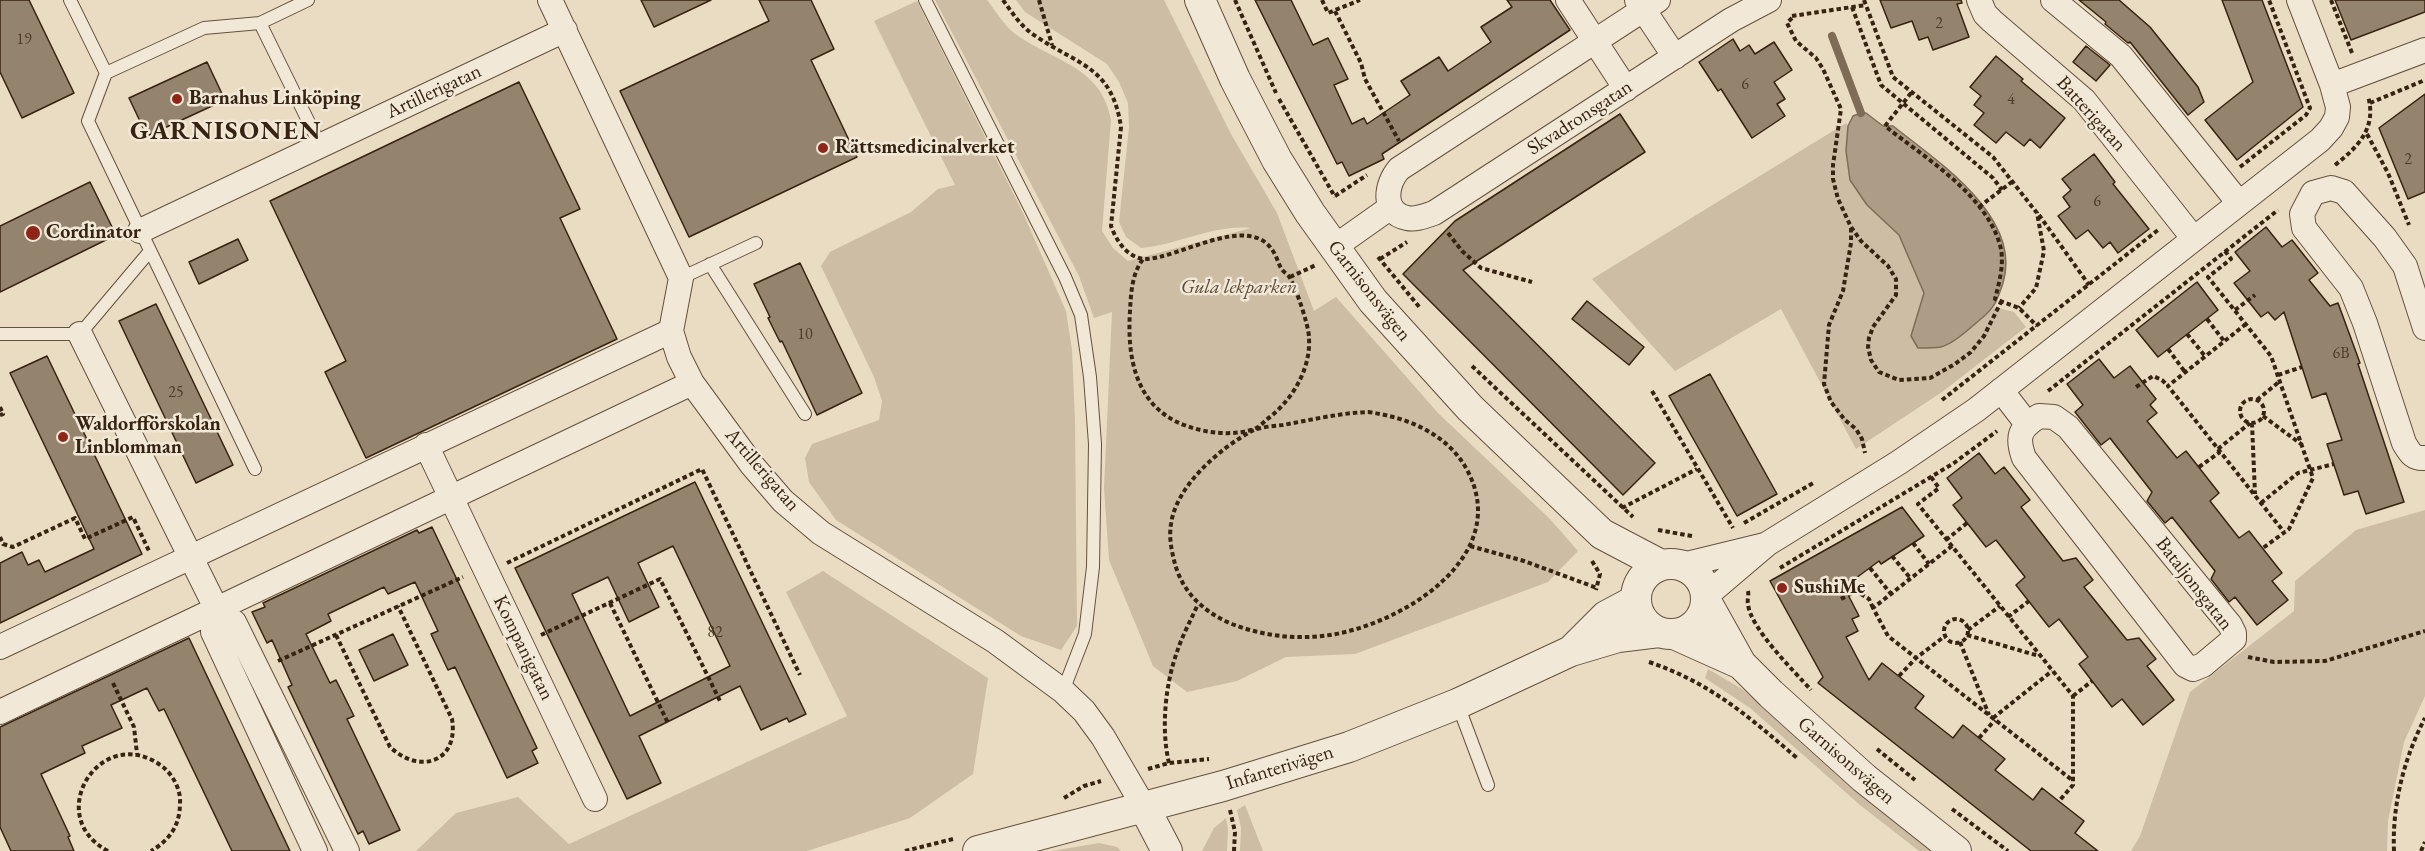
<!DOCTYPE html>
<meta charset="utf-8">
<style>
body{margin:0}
canvas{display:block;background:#eadcc2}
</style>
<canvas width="2425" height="851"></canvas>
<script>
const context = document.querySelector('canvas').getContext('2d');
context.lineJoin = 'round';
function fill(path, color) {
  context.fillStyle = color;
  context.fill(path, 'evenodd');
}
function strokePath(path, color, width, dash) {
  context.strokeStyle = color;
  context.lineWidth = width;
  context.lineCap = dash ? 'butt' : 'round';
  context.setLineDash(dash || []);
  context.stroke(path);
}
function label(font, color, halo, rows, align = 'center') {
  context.font = font + ' "EB Garamond",serif';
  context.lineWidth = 5;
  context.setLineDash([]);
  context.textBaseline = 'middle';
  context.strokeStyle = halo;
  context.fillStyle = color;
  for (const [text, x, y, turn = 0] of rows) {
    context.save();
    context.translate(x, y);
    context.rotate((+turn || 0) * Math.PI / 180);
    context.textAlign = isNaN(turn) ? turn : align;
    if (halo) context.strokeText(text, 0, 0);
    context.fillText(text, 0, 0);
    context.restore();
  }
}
const green = new Path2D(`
 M935 0H987C995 10 1004 25 1014 33 1053 62 1101 65 1111 120L1102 231 1113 248 1128 261 1251 228C1214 224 1178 245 1141 248L1126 237 1119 222 1129 127 1128 103 1119 82 1107 64 1025 12 1016 0H1164L1231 134 1277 213 1314 311 1336 297 1439 414 1550 519 1578 551 1548 582 1355 654 1286 657 1237 681 1187 692 1153 666 1109 560 1104 488 1112 312 1094 318 1079 276Z
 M917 1 1023 213 1066 311 1072 350 1075 420 1077 626 1061 650 1021 636 836 520 809 482 805 458 812 444 879 420 882 401 874 377 821 266 830 252 911 212 938 189 955 185 874 21Z
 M1846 123 1848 126 1846 151 1867 205 1899 235 1924 293 1911 336 1943 346 1969 329 1995 307 2014 312 2026 327 1942 392 1856 449 1781 309 1675 371 1592 279Z
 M2425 510V696L2404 742 2388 821 2387 851H2131L2140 836 2190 692 2294 611 2295 581 2356 530Z
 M823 571 988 678 973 774 910 818 807 851H416L456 813 518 797 569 844 847 716 786 592Z
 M1708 669 1742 689 1775 716 1935 851H1919L1860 805 1750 708 1705 678Z
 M1245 805 1263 851H1240L1241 828 1237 810Z
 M1226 818 1228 829 1227 851H1202L1214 828Z
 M1099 843 1117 847 1121 851H1052Z`);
const water = new Path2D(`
 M1861 113H1866L1883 126H1893C1937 161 2023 217 2003 283 1997 300 1996 306 1982 318 1971 327 1955 343 1941 347 1934 348 1925 348 1918 348L1911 336 1924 293 1899 235 1867 205 1850 180 1846 151 1848 126 1853 116Z`);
const stream = new Path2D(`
 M1832 36 1861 113`);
const building = new Path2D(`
 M0 0H29L74 93 22 118 0 72Z
 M641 0H711L654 27Z
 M759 0H811L834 49 811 60 857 157 689 237 620 91 769 21Z
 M1255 0H1291L1313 45 1328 38 1348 79 1334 85 1352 124 1364 118 1367 124 1410 95 1401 81 1439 57 1448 71 1491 42 1481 27 1512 7 1507 0H1550L1570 30 1382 154 1384 159 1349 176 1342 162 1337 164Z
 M1880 0H1961L1962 3 1957 4 1969 37 1933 50 1928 37 1919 40 1912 21 1891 28Z
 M2079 0H2119L2150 27 2198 87 2204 102 2188 115 2130 42 2128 43 2105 24 2106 22Z
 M2222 0H2262L2303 107 2237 160 2205 120 2253 82Z
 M2335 0H2425V12L2351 40Z
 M1733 39 1740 51 1749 45 1755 54 1774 42 1792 70 1774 82 1785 99 1777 104 1785 116 1752 138 1721 89 1718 91 1699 62Z
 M2086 46 2110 65 2096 81 2073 62Z
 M1996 56 2023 79 2021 81 2065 118 2040 148 2030 139 2024 146 2006 132 1996 143 1974 125 1984 113 1974 105 1981 96 1970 87Z
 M207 62 225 100 147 136 129 98Z
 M519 82 580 209 560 218 617 339 366 458 325 372 346 361 270 201Z
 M2425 94V192L2408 199 2379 128Z
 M1620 114 1645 152 1463 270 1655 463 1623 495 1403 274 1455 221Z
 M2094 154 2115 182 2113 184 2149 229 2118 253 2110 242 2103 248 2088 230 2076 239 2058 216 2070 207 2063 197 2071 190 2062 179Z
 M90 182 116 235 0 292V226Z
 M2266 227 2282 247 2292 240 2318 273 2309 280 2330 306 2338 303 2360 363 2358 364 2404 502 2366 514 2358 491 2344 495 2327 444 2342 440 2326 393 2312 398 2284 312 2275 320 2268 312 2261 317 2234 283 2250 271 2235 252Z
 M238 239 248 260 199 284 189 262Z
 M800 263 862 393 817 415 782 341 780 342 768 318 770 317 754 284Z
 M2197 282 2218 310 2158 357 2136 330Z
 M1587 301 1644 347 1629 365 1572 319Z
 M156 304 233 465 196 483 119 321Z
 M47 356 142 554 0 623V563L22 552 28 565 39 560 45 572 94 549 10 373Z
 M2099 359 2114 378 2130 366 2156 399 2150 405 2157 413 2147 421 2177 458 2186 451 2219 493 2210 501 2239 538 2249 531 2282 573 2272 581 2288 600 2257 625 2235 597 2229 602 2211 579 2215 571 2172 517 2165 523 2147 501 2152 492 2110 438 2101 445 2075 412 2083 405 2067 384Z
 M1710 374 1777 494 1737 516 1669 396Z
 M1979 453 1995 474 2004 467 2030 500 2021 507 2063 561 2076 558 2093 580 2084 587 2127 640 2139 638 2156 659 2147 666 2174 700 2143 725 2122 699 2112 707 2079 664 2088 657 2059 619 2049 627 2016 585 2025 577 1996 540 1986 547 1953 505 1962 498 1947 478Z
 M695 482 806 714 789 722 787 718 761 730 740 686 639 736 661 783 627 799 515 568ZM673 546 730 666 630 716 572 594 608 577 629 622 659 607 638 563Z
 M1902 507 1924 536 1881 564 1879 561 1844 587 1859 616 1852 619 1858 631 1846 637 1869 680 1882 663 1924 696 1915 708 1953 738 1963 725 2005 759 1995 770 2033 800 2042 788 2084 821 2075 833 2098 851H2031L1818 683 1823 677 1770 581Z
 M432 527 537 748 532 751 538 763 507 778 455 667 448 670 431 634 438 631 415 582 388 594 384 587 328 614 331 621 306 634 330 683 336 680 354 716 347 719 400 830 369 844 363 831 358 834 288 687 292 685 272 640 267 643 252 612 265 607 263 603 417 530 419 533Z
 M393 634 408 665 374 681 359 650Z
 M189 638 290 851H232L164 709 159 711 147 688 111 705 122 728 82 746 85 753 41 774 70 836 68 837 74 851H11L0 827V727Z`);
const path = new Path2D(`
 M1003 0C1013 14 1022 28 1037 37 1080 66 1112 67 1121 127L1111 226C1116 240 1127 258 1145 259 1178 259 1249 212 1273 251 1277 257 1278 263 1281 268 1283 272 1288 274 1290 278 1296 288 1309 326 1309 338 1311 370 1291 402 1266 420 1262 424 1257 429 1251 430 1230 436 1205 433 1184 425 1135 406 1127 357 1130 311 1131 292 1132 274 1143 259
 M1039 0 1052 45
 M1235 0 1276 93
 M1322 0 1328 13 1360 0
 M1864 0 1893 77 1993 157 2037 213 2044 251 2036 288 2019 308
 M2331 0 2352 53
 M1852 7 1881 85 1993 178 2002 190
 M1335 11 1361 63 1365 79 1399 141
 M1792 16 1866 5
 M1792 18 1787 23 1796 41 1816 58 1823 69 1841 109 1833 165V179L1838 199 1851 227 1861 241 1888 266 1896 279V295L1873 327 1869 338 1868 347 1871 360 1879 372 1899 380 1930 378 1955 364 1971 352 1984 336 2001 302
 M1911 93 1885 126C1925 158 1989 196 2001 249 2004 266 1999 283 1995 299L2019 308 2037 326
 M1279 99 1335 197
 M2370 103 2425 80
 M2367 134 2388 173 2409 225
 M2335 165C2358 147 2377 128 2368 96
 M2240 167 2306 115 2310 108 2269 0
 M1335 196 1367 175
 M1979 207 2013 181
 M2039 215 2089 285
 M1851 228V243L1843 291 1829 325 1824 384 1831 402 1845 420 1856 429 1862 439 1865 453
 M1448 233 1462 251 1481 268 1532 282
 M2225 251 2231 259 2208 277 2271 356 2313 478 2289 529 2263 548
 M1378 257 1421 309
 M1380 259 1407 242
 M1290 277 1316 265
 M2235 310 2255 295
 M2207 319 2224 341
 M2246 324 2168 386 2284 532
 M2187 334 2205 356
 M2168 349 2185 372
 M1472 366 1633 517
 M2278 375 2302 367
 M2136 387 2153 376 2162 380 2168 386
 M1652 391 1733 528
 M2048 391 2278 210
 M2240 411a12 12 0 1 1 24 0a12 12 0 1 1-24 0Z
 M1942 400 2158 230
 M2257 400 2280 381
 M0 407 3 414 0 415
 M1368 412C1406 417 1446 433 1466 468 1515 555 1403 624 1330 635 1296 640 1263 636 1232 624 1203 612 1181 591 1174 560 1171 548 1169 536 1171 524 1176 486 1220 448 1252 431 1260 427 1273 426 1283 425 1311 420 1339 413 1368 412Z
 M2263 416 2301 444
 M2252 423 2255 494
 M2218 449 2250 423
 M2199 467 2220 452
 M1931 477 1939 488 1918 504 2073 696V785L2059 801
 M2261 503 2298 473 2334 464
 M1622 508 1697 469
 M1744 523 1815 482
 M1658 530 1692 536
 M0 537 3 544 13 547 75 518 85 539 133 517 149 551
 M1946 540 1967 523
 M1913 543 1929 564
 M1470 546 1524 561 1597 588
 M1952 546 1873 608 1888 636 2072 780
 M1892 556 1911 579
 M1592 561 1600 574 1596 590
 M507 563 702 469 800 675
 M1780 568 1954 463 1997 431
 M1870 568 1891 594
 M1748 591C1749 595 1747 600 1748 604 1750 628 1794 671 1811 690
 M1841 599 1856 591 1869 599 1873 608
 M610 603 668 723
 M2008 617 2029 601
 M1944 631a12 12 0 1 1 24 0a12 12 0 1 1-24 0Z
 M1968 630 2000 606
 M336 635 390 747C420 775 459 762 452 719L398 606
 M541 635 660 579 720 701
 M1967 635 2039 656
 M1960 642 1989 715
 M2248 657 2274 662 2325 661 2425 631
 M278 661 463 577
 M1649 662C1711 683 1749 717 1797 758
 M1899 676 1916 658 1945 636
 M113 683 134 727 137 754
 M2073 696 2092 681
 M1993 718 2052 671
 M1979 738 1995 720
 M1877 749 1915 780
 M1169 763C1161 730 1165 685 1177 652 1182 636 1191 620 1198 604
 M1148 769 1169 763 1209 759
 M1064 798 1084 786 1101 781
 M1952 809 2008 851
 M1230 810 1235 832 1234 851
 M108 851C41 816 102 720 163 767 173 775 181 790 180 803 180 825 170 840 151 851
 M905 851 953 839
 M2394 851C2392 805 2404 758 2425 718
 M2421 851 2425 842`);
const service = new Path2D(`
 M70 0 106 73 88 121 255 469
 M925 0 1065 277 1081 315 1090 377 1095 444 1093 567 1085 634 1063 691
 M260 23 308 0
 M106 73 204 28 260 23 320 145
 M710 264 805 414
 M681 278 756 243
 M0 334H80L150 251
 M1458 705 1488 785`);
const minor = new Path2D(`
 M550 0 681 278 671 331 679 357 692 383 752 465 783 501 821 533 995 641 1063 691 1084 711 1103 737 1144 807
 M1568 0 1626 89
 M1637 0 1675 57
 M1658 0 1399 169C1386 184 1381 213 1407 218 1416 220 1425 216 1434 213L1731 20 1769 0
 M1979 0 1985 14 1992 21 2084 100 2194 239
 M2053 0 2121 56 2239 203
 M2332 85 2425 50
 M140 231 565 30
 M1333 248 1391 207
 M2425 328 2405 266 2385 238 2344 192 2331 188 2313 193 2302 214 2304 228 2351 288 2365 323 2404 443C2410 453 2413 459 2425 458
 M80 334 217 610
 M2001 390 2027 424
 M2039 416 2054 417 2068 427 2230 625 2234 633V639L2203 665 2193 669 2185 665 2024 458C2016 436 2020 428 2039 416Z
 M426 445 595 799
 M1683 565 1765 545
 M1707 595 1767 544 1898 463 1976 410 2320 140 2331 128 2337 117 2338 107 2332 85 2299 0
 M0 647 671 331
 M0 712 692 383
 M315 851 213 632 217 610 234 622 347 851`);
const tertiary = new Path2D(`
 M1200 0 1235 79 1277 160 1310 213 1373 301 1470 408 1602 534 1661 565
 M1636 599a35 35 0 1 1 70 0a35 35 0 1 1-70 0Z
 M1707 603 1741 664 1771 694 1864 778 1956 851
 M1674 634 1741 664
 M1573 649 1606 616 1636 600
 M1144 807 1167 851
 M978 851 1223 786 1349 747 1457 704 1571 651 1618 637 1659 632`);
const markers = [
 [177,99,6,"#8f2418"],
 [823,148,6,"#8f2418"],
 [33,233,8,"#8f2418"],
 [63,437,6,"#8f2418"],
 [1782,588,6,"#8f2418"]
];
const numberNames = [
 ["2",1939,24],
 ["19",24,40],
 ["6",1745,85],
 ["4",2011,100],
 ["2",2408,160],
 ["6",2097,202],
 ["10",805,335],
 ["6B",2341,354],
 ["25",176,393],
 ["82",715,633]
];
const streetNames = [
 ["Artillerigatan",434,92,-25],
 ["Batterigatan",2091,114,48],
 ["Skvadronsgatan",1580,118,-33],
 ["Garnisonsvägen",1369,291,52],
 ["Artillerigatan",762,470,49],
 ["Bataljonsgatan",2194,584,52],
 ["Kompanigatan",523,648,64],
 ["Garnisonsvägen",1846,761,41],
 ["Infanterivägen",1280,768,-17]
];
const poiNames = [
 ["Barnahus Linköping",189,99],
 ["Rättsmedicinalverket",835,148],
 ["Cordinator",46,233],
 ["Waldorfförskolan",75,425],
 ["Linblomman",75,448],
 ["SushiMe",1794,588]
];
const parkNames = [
 ["Gula lekparken",1239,288]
];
const districtNames = [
 ["GARNISONEN",226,132]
];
fill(green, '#ccbda4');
fill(water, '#ad9d86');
strokePath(water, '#7e6c57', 1.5);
strokePath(stream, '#7e6c57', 8);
fill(building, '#94836d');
strokePath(building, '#372311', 1.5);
strokePath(service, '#64513d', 14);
strokePath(minor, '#64513d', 26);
strokePath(tertiary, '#64513d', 32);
strokePath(path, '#372311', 4, [4.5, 3]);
strokePath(service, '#f1e8d7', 12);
strokePath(minor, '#f1e8d7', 24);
strokePath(tertiary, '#f1e8d7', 30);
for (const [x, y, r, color] of markers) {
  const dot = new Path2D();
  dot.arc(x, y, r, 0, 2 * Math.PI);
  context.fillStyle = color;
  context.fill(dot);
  strokePath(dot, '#f1e8d7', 2);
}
label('16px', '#4e3b28', null, numberNames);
label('20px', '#372311', '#f1e8d7', streetNames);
label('bold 20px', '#372311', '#f1e8d7', poiNames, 'left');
label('italic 20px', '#5c4a36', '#f1e8d7', parkNames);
context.letterSpacing = '1.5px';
label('bold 26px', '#372311', '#f1e8d7', districtNames);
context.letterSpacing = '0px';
</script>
